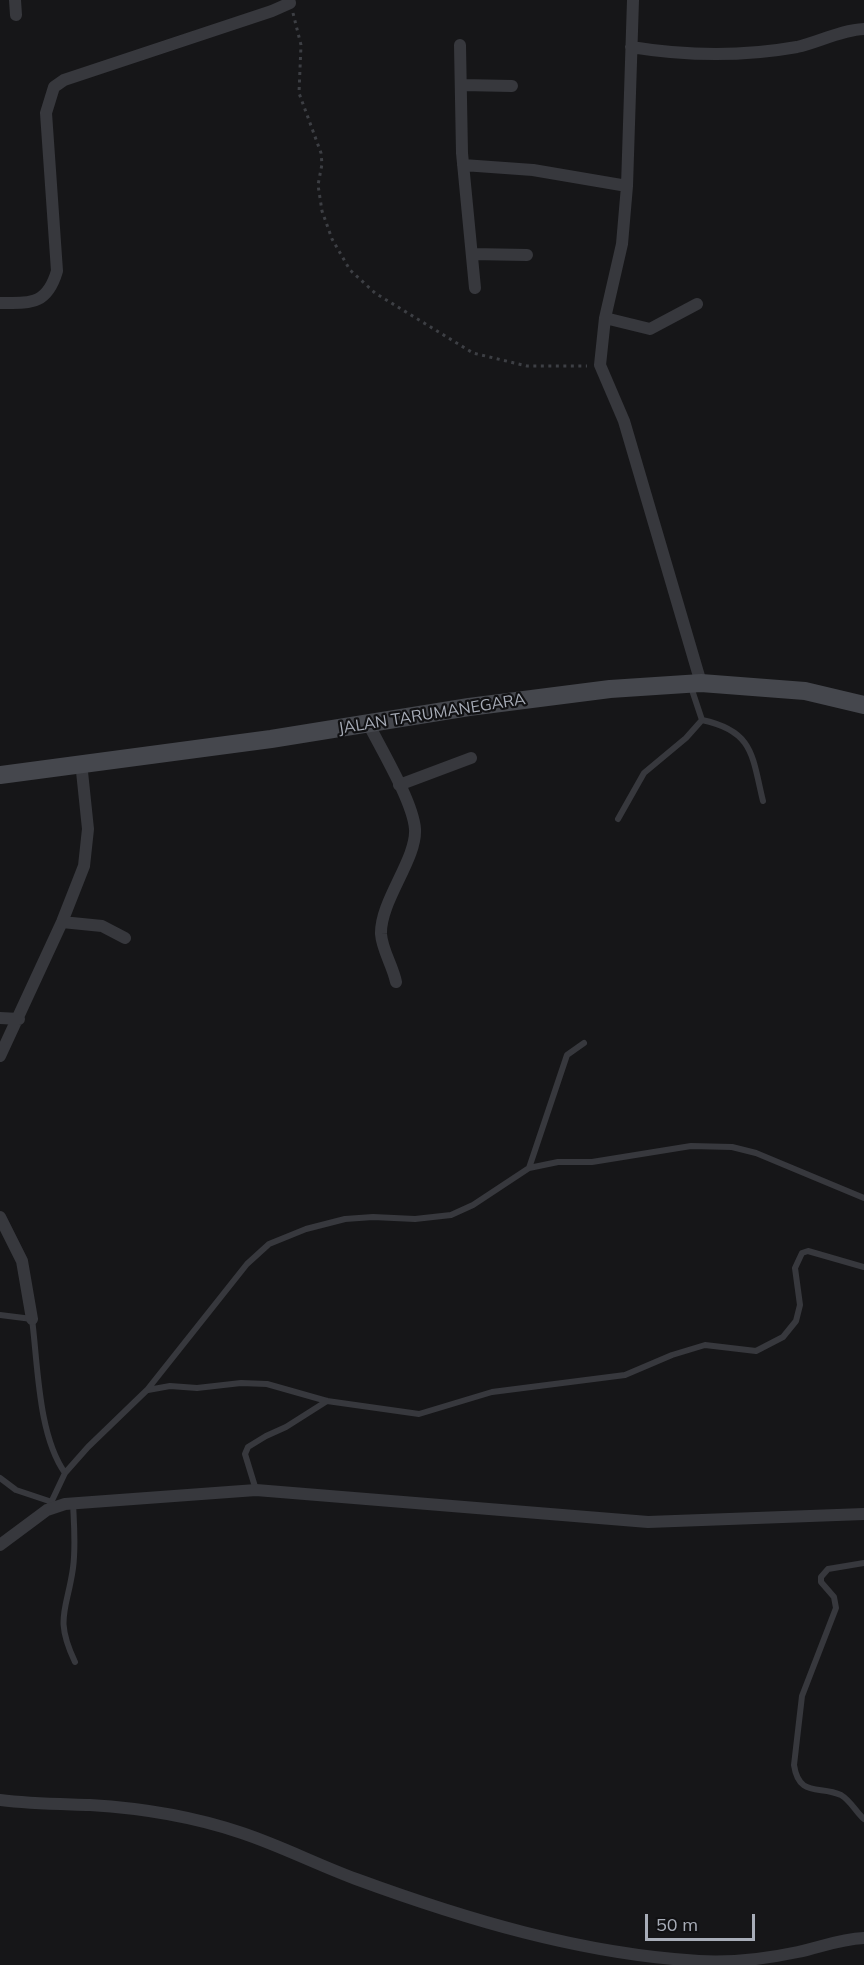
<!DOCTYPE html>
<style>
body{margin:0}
#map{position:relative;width:864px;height:1965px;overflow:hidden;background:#161618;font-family:Mulish,sans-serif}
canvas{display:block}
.scale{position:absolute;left:645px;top:1914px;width:110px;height:27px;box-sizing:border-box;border:3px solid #a8adb8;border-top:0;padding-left:8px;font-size:18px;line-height:21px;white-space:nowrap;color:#a8adb8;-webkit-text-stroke:4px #111113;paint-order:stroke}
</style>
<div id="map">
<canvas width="864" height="1965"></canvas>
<div class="scale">50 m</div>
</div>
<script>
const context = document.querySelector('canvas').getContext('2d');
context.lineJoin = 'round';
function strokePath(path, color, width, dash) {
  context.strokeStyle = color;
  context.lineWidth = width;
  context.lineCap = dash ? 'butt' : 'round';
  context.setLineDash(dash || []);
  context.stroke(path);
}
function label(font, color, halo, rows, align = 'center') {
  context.font = font + ' Mulish,sans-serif';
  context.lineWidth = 4.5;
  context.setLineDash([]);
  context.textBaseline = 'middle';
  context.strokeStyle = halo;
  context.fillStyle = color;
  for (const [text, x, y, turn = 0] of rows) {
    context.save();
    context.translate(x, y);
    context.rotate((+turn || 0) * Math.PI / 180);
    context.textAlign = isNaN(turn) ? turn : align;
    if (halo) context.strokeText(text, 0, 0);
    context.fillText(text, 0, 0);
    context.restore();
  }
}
const path = new Path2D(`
 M293 13 301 45 299 93 321 153 322 164 318 185 322 211 332 239 350 270 375 293 473 353 527 366H587`);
const lane = new Path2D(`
 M691 687 702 720C754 731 752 756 763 801
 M618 819 644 773 686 738 702 720
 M529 1168 567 1055 584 1043
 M0 1315 32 1319C38 1365 38 1435 65 1473
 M148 1390 170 1386 197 1388 241 1383 267 1384 327 1401 419 1414 492 1392 625 1375 672 1355 705 1345 756 1351 783 1337 796 1321 800 1305 795 1268 802 1253 808 1251 864 1267
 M0 1478 16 1490 52 1502
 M256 1490 245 1454 248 1447 266 1436 286 1427 327 1401
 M73 1503C74 1525 76 1546 73 1568 67 1611 54 1618 75 1662
 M48 1509 65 1473 88 1447 147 1390 247 1264 269 1244 306 1229 345 1219 373 1217 415 1219 451 1215 473 1205 529 1168 558 1162H592L691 1146 732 1147 756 1153 864 1198
 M864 1563 828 1569 821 1577V1582L834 1597 836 1608 802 1696 794 1765C799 1798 820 1785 841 1795 851 1801 856 1812 864 1819`);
const street = new Path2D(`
 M15 0 16 15
 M633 0 627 186 622 244 605 318 600 365 624 421 701 683
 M460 45 462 153 475 288
 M631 47C686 56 741 57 797 47 819 42 841 30 864 29
 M462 85 512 86
 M463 165 533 170 627 186
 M472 254 527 255
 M0 303C31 303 47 305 57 271L46 113 54 87 64 80 272 11 290 3 289 0
 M605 318 650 329 697 304
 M368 723C381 749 413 802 415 829 417 859 380 901 381 934 382 950 393 966 396 982
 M399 785 471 758
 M62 922 102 926 125 938
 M0 1018 19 1019
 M0 1056 62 922 84 866 88 829 81 762
 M0 1217 22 1261 32 1319
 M0 1545 47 1510 65 1504 256 1490 648 1522 864 1514
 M0 1800C30 1804 60 1804 90 1805 140 1808 195 1817 242 1833 281 1846 318 1865 356 1879 465 1919 581 1954 699 1961 733 1963 765 1959 798 1952 821 1947 840 1939 864 1938`);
const secondary = new Path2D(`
 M0 775 271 739 469 707 610 689 701 683 805 691 864 705`);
const streetNames = [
 ["JALAN TARUMANEGARA",432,714,-9]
];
strokePath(path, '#3d3f44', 3, [3, 4.5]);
strokePath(lane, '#37383d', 6);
strokePath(street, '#37383d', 12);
strokePath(secondary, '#45474d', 18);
label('16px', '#a8adb8', '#111113', streetNames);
</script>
